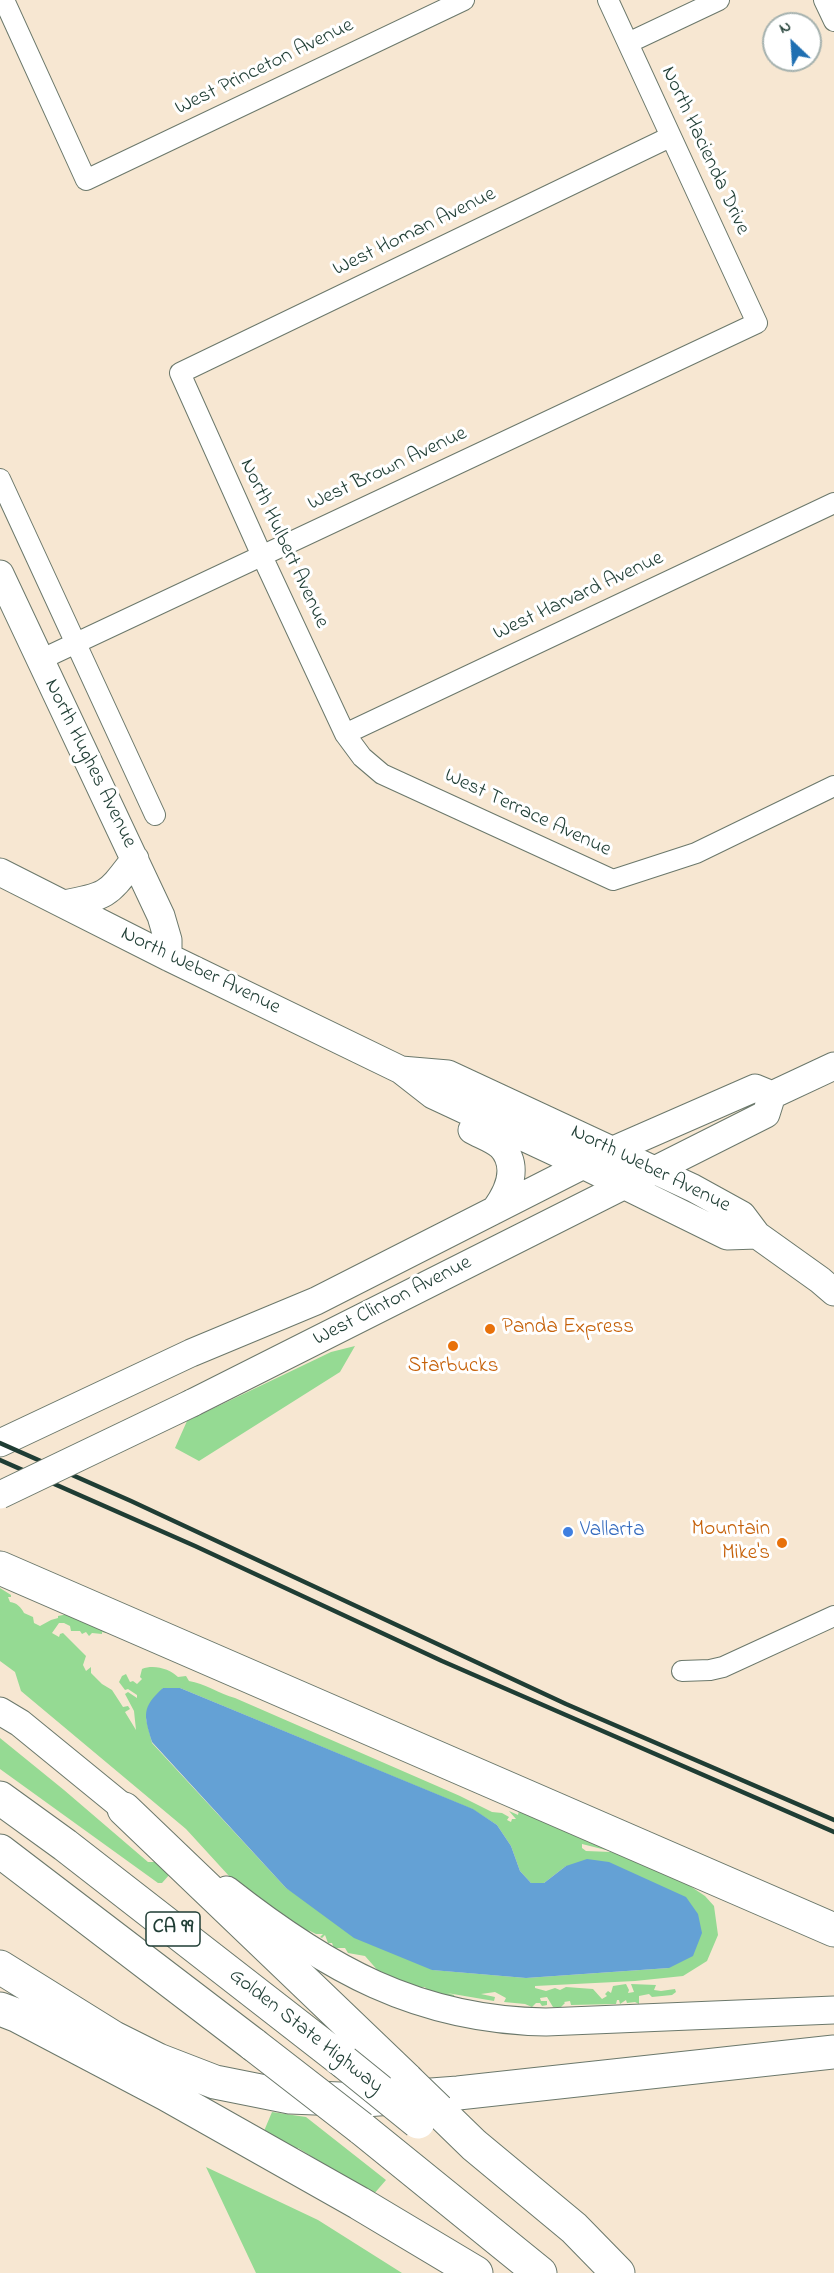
<!DOCTYPE html>
<style>
body{margin:0}
#map{position:relative;width:834px;height:2273px;overflow:hidden;background:#f7e7d2;font-family:"Indie Flower",sans-serif}
canvas{display:block}
.north{position:absolute;left:762px;top:12px;width:60px;height:60px;box-sizing:border-box;background:#fff;border:2px solid #a5b1ae;border-radius:50%;rotate:335deg;font-size:16px;font-weight:700;line-height:24px;text-align:center;color:#1f3d34}
.north::after{content:'';display:block;margin:auto;width:21px;height:27px;background:#1f6fb2;clip-path:polygon(50% 0,100% 100%,50% 72%,0 100%)}
</style>
<div id="map">
<canvas width="834" height="2273"></canvas>
<div class="north">N</div>
</div>
<script>
const context = document.querySelector('canvas').getContext('2d');
context.lineJoin = 'round';
function fill(path, color) {
  context.fillStyle = color;
  context.fill(path, 'evenodd');
}
function strokePath(path, color, width, dash) {
  context.strokeStyle = color;
  context.lineWidth = width;
  context.lineCap = dash ? 'butt' : 'round';
  context.setLineDash(dash || []);
  context.stroke(path);
}
function label(font, color, halo, rows, align = 'center') {
  context.font = font + ' "Indie Flower",sans-serif';
  context.lineWidth = 6;
  context.setLineDash([]);
  context.textBaseline = 'middle';
  context.strokeStyle = halo;
  context.fillStyle = color;
  for (const [text, x, y, turn = 0] of rows) {
    context.save();
    context.translate(x, y);
    context.rotate((+turn || 0) * Math.PI / 180);
    context.textAlign = isNaN(turn) ? turn : align;
    if (halo) context.strokeText(text, 0, 0);
    context.fillText(text, 0, 0);
    context.restore();
  }
}
const green = new Path2D(`
 M355 1346 340 1372 199 1461 175 1448 187 1421 331 1352Z
 M0 1588 11 1595V1597H8L10 1602C17 1603 21 1607 24 1613L33 1617 34 1623 40 1626 51 1620 58 1618V1616L68 1614 106 1630V1633L102 1632V1634L92 1633 89 1636 86 1632 82 1634 80 1631H71L70 1626 64 1623H59L52 1633 59 1637 60 1634 63 1633 86 1656 83 1665 86 1671 91 1667V1673L102 1684 112 1690 123 1707 128 1706 130 1709 125 1712 136 1730 134 1711 125 1694 128 1692 137 1698V1695L128 1689 125 1690 119 1682 122 1676 126 1674 130 1682 133 1681 137 1684 142 1679 140 1677 142 1669C154 1664 170 1669 178 1677L186 1676 189 1681C204 1683 220 1694 235 1698L460 1796 492 1812 502 1813 509 1817 507 1820 511 1822 512 1819H516L509 1811 518 1815 519 1810 612 1847 606 1850 582 1844V1848L586 1851 611 1852 642 1862 681 1880 705 1896 714 1906 718 1935 707 1961 683 1976 635 1981 535 1986V1988L546 1991 555 1988 560 1990 566 1987 593 1989 602 1999 607 1996 605 1994 608 1991 611 1993 613 1986 626 1984 629 1990 628 1993 634 1992 631 1984 656 1985 654 1990 661 1991 675 1989 676 1992 672 1995 652 1997 649 1994 639 1996V2004L635 2002 627 2003 626 2000 620 2004 619 2000H617L616 2004 571 2005 570 2001 564 2002 565 2003 561 2007H553L547 1997 540 1998 541 2001H547V2005L542 2006 540 2003H536L532 2007 525 2004 504 2002 506 1998 495 1992 481 1994 495 1997 494 2001 447 1993 454 1995 455 1998 424 1991 426 1989 425 1987 419 1988 380 1973 365 1956 348 1953 345 1948H334L332 1943H328L325 1935 322 1938 320 1937 323 1934H316L308 1930 313 1934 312 1935 240 1888 186 1829 21 1691 15 1672 0 1661ZM163 1688H180L472 1809 497 1825 511 1846 520 1871 531 1883H544L566 1866 669 1968 526 1978 433 1970 286 1888 152 1743 146 1719Z
 M0 1738 64 1790 148 1862H155L170 1874 162 1883H158L0 1769Z
 M272 2112 306 2117 386 2180 373 2195 298 2148 296 2150 264 2131Z
 M206 2167 318 2220 402 2273H256Z`);
const water = new Path2D(`
 M163 1688H180L473 1809 497 1825 511 1846 520 1871 531 1883H544L566 1866 587 1859 609 1862 686 1897 698 1914 702 1933 693 1956 669 1968 526 1978 432 1970 354 1938 286 1888 152 1742C144 1715 141 1708 163 1688Z`);
const street = new Path2D(`
 M4 0 86 180 464 0
 M824 0 834 21
 M628 43 719 0
 M670 137 180 373 262 556 345 734 362 757 382 774 613 880 696 853 834 786
 M0 479 155 815
 M40 660 757 323 608 0
 M345 734 834 503
 M682 1671 710 1670 723 1667 834 1616`);
const secondary = new Path2D(`
 M0 574 161 916 168 940V957
 M0 872 168 957 401 1070 433 1095 583 1165 727 1236 757 1235
 M64 904C109 896 108 894 135 859
 M401 1070 448 1074 693 1188 742 1215 757 1235 820 1280 834 1292
 M472 1130C481 1135 493 1139 501 1146 520 1166 509 1191 495 1210
 M192 1403 766 1114 772 1095 834 1066
 M0 1443 191 1353 316 1301 611 1151 755 1088 772 1095
 M0 1711 20 1723 140 1821
 M227 1890C326 1968 417 2020 546 2022L834 2010`);
const highway = new Path2D(`
 M0 1568 834 1930
 M0 1798 65 1845 344 2062
 M124 1809 407 2080
 M0 1851 254 2045
 M0 1967 114 2038 158 2060 215 2082 290 2097 365 2100 458 2093 834 2052
 M0 2009 16 2015 166 2094 359 2203 476 2273
 M438 2110 474 2145 574 2228 618 2273
 M361 2128 540 2273`);
const rail = new Path2D(`
 M0 1443 131 1501 566 1704 834 1820
 M0 1460 195 1546 442 1661 834 1832`);
const secondaryBridge = new Path2D(`
 M0 1495 192 1403`);
const highwayBridge = new Path2D(`
 M254 2045 361 2128
 M344 2062 418 2122
 M407 2080 438 2110`);
const markers = [
 [490,1329,6,"#e8710a"],
 [453,1346,6,"#e8710a"],
 [568,1532,6,"#3f7fe0"],
 [782,1543,6,"#e8710a"]
];
const shields = [
 [173,1929,54]
];
const shieldNames = [
 ["CA 99",173,1929]
];
const streetNames = [
 ["West Princeton Avenue",265,68,-26],
 ["North Hacienda Drive",704,151,65],
 ["West Homan Avenue",415,233,-26],
 ["West Brown Avenue",388,470,-25],
 ["North Hulbert Avenue",283,544,65],
 ["West Harvard Avenue",579,597,-25],
 ["North Hughes Avenue",89,764,64],
 ["West Terrace Avenue",527,814,25],
 ["North Weber Avenue",200,972,26],
 ["North Weber Avenue",650,1170,26],
 ["West Clinton Avenue",393,1302,-27],
 ["Golden State Highway",305,2032,38]
];
const foodNames = [
 ["Panda Express",502,1329],
 ["Starbucks",453,1368,"center"],
 ["Mountain",770,1531,"right"],
 ["Mike's",770,1555,"right"]
];
const shopNames = [
 ["Vallarta",580,1532]
];
fill(green, '#95da93');
fill(water, '#64a1d5');
strokePath(street, '#6b786b', 22);
strokePath(secondary, '#6b786b', 29);
strokePath(highway, '#6b786b', 35);
strokePath(street, '#fff', 20);
strokePath(secondary, '#fff', 27);
strokePath(highway, '#fff', 33);
strokePath(rail, '#1f3d34', 4.5);
strokePath(secondaryBridge, '#6b786b', 29, []);
strokePath(highwayBridge, '#6b786b', 35, []);
strokePath(secondaryBridge, '#fff', 27);
strokePath(highwayBridge, '#fff', 33);
for (const [x, y, r, color] of markers) {
  const dot = new Path2D();
  dot.arc(x, y, r, 0, 2 * Math.PI);
  context.fillStyle = color;
  context.fill(dot);
  strokePath(dot, '#fff', 2);
}
for (const [x, y, w] of shields) {
  const box = new Path2D();
  box.roundRect(x - w / 2, y - 17, w, 34, 4.5);
  context.fillStyle = '#fff';
  context.fill(box);
  strokePath(box, '#1f3d34', 1.5);
}
label('bold 20px', '#1f3d34', null, shieldNames);
label('21px', '#1f3d34', '#fff', streetNames);
label('21px', '#c56008', '#fff', foodNames, 'left');
label('21px', '#366cbe', '#fff', shopNames, 'left');
</script>
